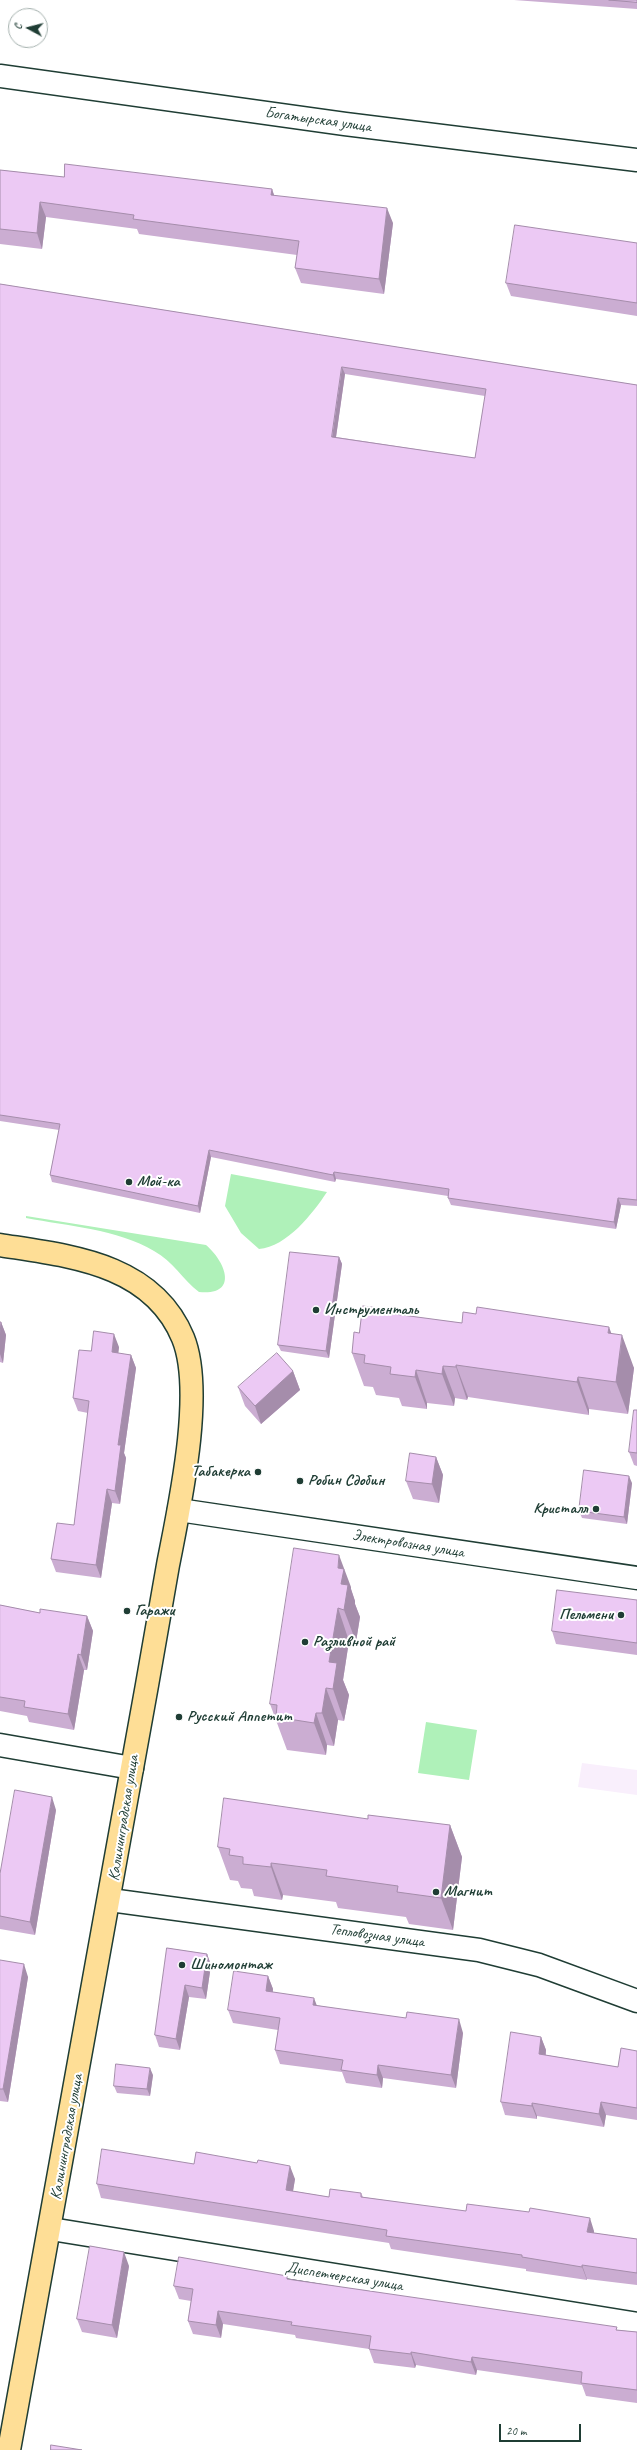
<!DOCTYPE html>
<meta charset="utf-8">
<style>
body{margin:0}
#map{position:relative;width:637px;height:2450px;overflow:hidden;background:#fff;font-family:Caveat,sans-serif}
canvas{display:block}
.north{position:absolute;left:8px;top:8px;width:40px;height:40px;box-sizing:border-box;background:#fff;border:1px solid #a5b1ae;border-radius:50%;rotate:277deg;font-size:11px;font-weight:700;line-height:16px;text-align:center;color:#1f3d34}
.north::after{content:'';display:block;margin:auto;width:14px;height:18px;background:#1f3d34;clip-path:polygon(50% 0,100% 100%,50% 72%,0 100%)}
.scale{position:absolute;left:499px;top:2424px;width:82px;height:18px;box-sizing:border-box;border:2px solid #1f3d34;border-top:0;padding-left:5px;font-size:12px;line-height:14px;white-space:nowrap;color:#1f3d34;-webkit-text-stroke:3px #fff;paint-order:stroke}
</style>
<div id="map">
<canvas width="637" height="2450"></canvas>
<div class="north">С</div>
<div class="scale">20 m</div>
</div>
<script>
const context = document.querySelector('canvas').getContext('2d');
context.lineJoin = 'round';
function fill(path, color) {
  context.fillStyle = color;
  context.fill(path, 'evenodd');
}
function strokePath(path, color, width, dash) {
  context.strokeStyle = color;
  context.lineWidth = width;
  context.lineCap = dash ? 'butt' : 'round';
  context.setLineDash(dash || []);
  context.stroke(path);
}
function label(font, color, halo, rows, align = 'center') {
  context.font = font + ' Caveat,sans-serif';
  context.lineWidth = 4;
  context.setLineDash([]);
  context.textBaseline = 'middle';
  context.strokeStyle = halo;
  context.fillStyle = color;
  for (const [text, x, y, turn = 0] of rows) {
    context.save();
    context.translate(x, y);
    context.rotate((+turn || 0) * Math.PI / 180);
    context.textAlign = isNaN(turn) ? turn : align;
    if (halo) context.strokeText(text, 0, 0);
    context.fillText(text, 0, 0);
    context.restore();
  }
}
const built = new Path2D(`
 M582 1763 637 1770V1795L578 1787Z`);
const green = new Path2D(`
 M231 1174 327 1192C313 1213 287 1247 259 1249L241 1233 225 1206Z
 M26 1216 206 1245C226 1262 239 1296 199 1292 183 1280 173 1261 154 1251 117 1229 68 1226 26 1218Z
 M426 1722 477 1730 469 1780 418 1773Z`);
const minor = new Path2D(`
 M0 76 345 124 637 160
 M179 1510 637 1578
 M0 1745 132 1768
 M110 1900 479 1950 539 1965 637 2001
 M51 2229 637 2324`);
const major = new Path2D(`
 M0 1245C69 1256 152 1263 183 1338 205 1392 179 1508 168 1565 161 1605 154 1645 147 1685 103 1940 57 2195 9 2450`);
const wall = new Path2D(`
 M514 0H637V9Z
 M0 170 64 177 272 189 274 195 393 223 384 294 301 283 295 268 297 255 139 234 137 229 46 217 42 249 0 244Z
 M637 243V316L511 296 506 283Z
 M0 284 637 385V1206L621 1205 616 1229 451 1205 448 1198V1196L336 1179 335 1182 211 1157 200 1213 52 1182 50 1175 59 1130 0 1121ZM345 374 485 396 475 458 336 437Z
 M339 1257 342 1264 329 1358 281 1351 278 1345Z
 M389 1314 462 1323 611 1334 634 1368 628 1414 589 1409V1415L468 1397 467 1400 455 1398 454 1406 427 1403V1409L402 1406 399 1398 376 1395 373 1387 364 1386 352 1353 359 1333Z
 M0 1322H1L6 1335 3 1363 0 1362Z
 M119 1347 118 1353 131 1355 136 1368 124 1453 126 1458 120 1504 112 1503 101 1578 56 1572 51 1559 74 1525 88 1413 78 1411 73 1398 91 1351Z
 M293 1371 300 1390 261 1424 245 1406 238 1387Z
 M637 1410V1466L634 1465 629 1452Z
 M436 1457 443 1475 439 1503 413 1499 406 1481Z
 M632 1483 627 1524 582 1518 579 1511Z
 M351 1587V1589L355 1601V1604L360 1617 356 1642 349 1641 343 1680 349 1695 344 1721 338 1720 334 1746 327 1745 326 1755 287 1750 270 1704Z
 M637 1600V1655L556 1644 552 1631Z
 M0 1605 40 1613 87 1616 93 1631 87 1670H84L74 1730 29 1722 27 1716 0 1711Z
 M56 1810 35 1935 0 1929V1874Z
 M368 1819 450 1825 462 1857 453 1930 409 1924 406 1917 338 1908 336 1902 283 1895 282 1900 254 1896 252 1889 241 1888 238 1881 230 1880 218 1847Z
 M167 1948 207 1954 211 1965 206 1999 189 1997 180 2050 159 2047 155 2035Z
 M0 1960 28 1977 8 2102 0 2101Z
 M268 1976 273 1989V1992L316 2005 463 2033 456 2088 383 2078 382 2088 346 2083 342 2072 280 2064 275 2050 278 2030 233 2023 228 2010Z
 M541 2037 546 2050V2055L618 2067 637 2051V2120L606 2115 604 2127 537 2116V2119L505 2115 501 2102Z
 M153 2075 150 2096 117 2093 114 2086Z
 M257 2163 295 2179 293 2191 329 2197 361 2193 363 2197 594 2231V2233L637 2239V2285L587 2279V2280L526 2271V2269L391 2249 389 2243 101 2198 97 2184 194 2164Z
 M129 2266 117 2338 82 2332 77 2319Z
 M288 2279 618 2330 637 2332V2403L586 2396 582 2385 477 2370 476 2375 416 2365 415 2368 374 2363 369 2349 296 2338 295 2335 223 2324 221 2338 193 2334 188 2321 191 2301 179 2299 174 2286Z`);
const shadedWall = new Path2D(`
 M272 189 277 204 271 195Z
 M40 202 46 217 42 249 37 233Z
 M387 208 393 223 384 294 379 279Z
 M342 367 345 374 335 444 332 437Z
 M209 1150 211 1157 200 1213 198 1206Z
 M334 1172 336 1179 335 1182 333 1175Z
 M618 1198 621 1205 616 1229 614 1222Z
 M339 1257 342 1264 329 1358 326 1351Z
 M1 1322 6 1335 3 1363 0 1354V1334Z
 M609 1327 620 1356 622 1335 634 1368 628 1414 616 1382 608 1333Z
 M114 1334 119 1347 117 1365 112 1352Z
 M131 1355 136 1368 124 1453 126 1458 120 1504 115 1491 118 1445Z
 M456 1365 468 1397 467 1400 456 1367Z
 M443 1366 455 1398 454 1406 442 1374Z
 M416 1370 427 1403V1409L415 1377Z
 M293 1371 300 1390 261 1424 255 1406Z
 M578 1377 589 1409V1415L577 1382Z
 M436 1457 443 1475 439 1503 432 1484Z
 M629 1476 632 1483 627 1524 624 1517Z
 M107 1489 112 1503 101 1578 96 1565Z
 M339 1555 351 1587V1589L355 1601V1604L360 1617 356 1642 344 1610 341 1584 338 1568Z
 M338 1608 349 1641 343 1680 349 1695 344 1721 333 1689 329 1662Z
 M87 1616 93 1631 87 1670 81 1655Z
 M78 1654 84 1670 74 1730 68 1714Z
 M326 1688 338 1720 334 1746 322 1713Z
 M316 1713 327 1745 326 1755 314 1723Z
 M52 1797 56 1810 35 1935 30 1922Z
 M450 1825 462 1857 453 1930 441 1898Z
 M271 1863 283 1895 282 1900 271 1867Z
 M207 1954 211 1965 206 1999 202 1988Z
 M24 1964 28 1977 8 2102 3 2089Z
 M268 1976 273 1989 271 2004 266 1991Z
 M185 1985 189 1997 180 2050 176 2039Z
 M314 1998 319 2011 313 2005Z
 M459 2019 463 2033 456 2088 451 2075Z
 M541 2037 546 2050 544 2067 539 2054Z
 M378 2065 383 2078 382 2088 377 2075Z
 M150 2068 153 2075 150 2096 147 2089Z
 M601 2102 606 2115 604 2127 599 2114Z
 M532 2103 537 2116V2119L532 2106Z
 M290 2166 295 2179 291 2203 286 2190Z
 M590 2218 594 2231 592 2245 587 2232Z
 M124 2252 129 2266 117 2338 112 2325Z
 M582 2265 587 2279V2280L582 2267Z
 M218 2311 223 2324 221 2338 216 2325Z
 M411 2352 416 2365 415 2368 411 2354Z
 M472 2357 477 2370 476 2375 471 2362Z`);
const building = new Path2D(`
 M609 0H637V2Z
 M65 164 272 189 271 195 387 208 379 279 295 268 299 241 133 219 134 215 40 202 37 233 0 229V170L64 177Z
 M515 225 637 243V303L506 283Z
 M0 284 637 385V1200L618 1198 614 1222 448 1198 449 1189 334 1172 333 1175 209 1150 198 1206 50 1175 60 1124 0 1115ZM342 367 486 389 475 458 332 437Z
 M290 1252 339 1257 326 1351 278 1345Z
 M363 1306 387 1309V1313L462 1323 463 1312 476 1314 477 1307 609 1327 608 1333 622 1335 616 1382 578 1377 577 1382 456 1365V1367L443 1366 442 1374 416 1370 415 1377 390 1374 391 1367 364 1363 365 1355 352 1353 354 1332 359 1333Z
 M0 1322H1L0 1334Z
 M94 1331 114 1334 112 1352 131 1355 118 1445H121L115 1491 107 1489 96 1565 51 1559 57 1523 74 1525 89 1401 73 1398 79 1350 91 1351Z
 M277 1353 293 1371 255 1406 238 1387Z
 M634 1410H637V1453L629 1452Z
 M410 1453 436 1457 432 1484 406 1481Z
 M584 1470 629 1476 624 1517 579 1511Z
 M294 1548 339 1555 338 1568 344 1569 341 1584 348 1585 344 1610 338 1608 329 1662 337 1663 333 1689 326 1688 322 1713H316L314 1723 276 1717 277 1705 270 1704Z
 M557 1590 637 1600V1643L552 1631Z
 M0 1605 40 1613V1609L87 1616 81 1655 78 1654 68 1714 24 1707 25 1701 0 1697Z
 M15 1790 52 1797 30 1922 0 1916V1874Z
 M224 1798 368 1819V1815L450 1825 441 1898 397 1892 398 1886 326 1876 327 1870 271 1863V1867L243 1864V1857L229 1855 230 1849 218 1847Z
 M167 1948 207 1954 202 1988 185 1985 176 2039 155 2035Z
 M0 1960 24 1964 3 2089H0Z
 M234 1971 268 1976 266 1991 314 1998 313 2005 406 2018 407 2012 459 2019 451 2075 378 2065 377 2075 341 2070 343 2060 275 2050 280 2018 228 2010Z
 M511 2032 541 2037 539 2054 618 2067 621 2048 637 2051V2108L601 2102 599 2114 532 2103V2106L501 2102Z
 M116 2064 150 2068 147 2089 114 2086Z
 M102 2149 194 2164 196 2152 257 2163 258 2160 290 2166 286 2190 329 2197 330 2189 361 2193V2197L466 2211 467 2204 529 2212 530 2208 590 2218 587 2232 637 2239V2273L582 2265V2267L522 2257V2255L386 2236 387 2230 97 2184Z
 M90 2246 124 2252 112 2325 77 2319Z
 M179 2257 287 2276V2279L617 2327 616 2330 637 2332V2390L581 2383 582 2372 472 2357 471 2362 411 2352V2354L369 2349 371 2336 291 2325 292 2322 218 2311 216 2325 188 2321 193 2289 174 2286Z
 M51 2445 82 2450H51Z`);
const markers = [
 [129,1182,4,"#1f3d34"],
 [316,1310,4,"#1f3d34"],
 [258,1472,4,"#1f3d34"],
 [300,1481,4,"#1f3d34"],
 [596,1509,4,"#1f3d34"],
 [127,1611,4,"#1f3d34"],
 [621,1615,4,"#1f3d34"],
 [305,1642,4,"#1f3d34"],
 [179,1717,4,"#1f3d34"],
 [436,1892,4,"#1f3d34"],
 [182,1965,4,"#1f3d34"]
];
const streetNames = [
 ["Богатырская улица",318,120,8],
 ["Электровозная улица",408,1544,9],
 ["Калининградская улица",124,1818,-81],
 ["Тепловозная улица",377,1936,8],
 ["Калининградская улица",67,2137,-80],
 ["Диспетчерская улица",344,2277,9]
];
const poiNames = [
 ["Мой-ка",137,1182],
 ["Инструменталь",324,1310],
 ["Табакерка",250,1472,"right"],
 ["Робин Сдобин",308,1481],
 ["Кристалл",588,1509,"right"],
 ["Гаражи",135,1611],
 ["Пельмени",613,1615,"right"],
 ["Разливной рай",313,1642],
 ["Русский Аппетит",187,1717],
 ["Магнит",444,1892],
 ["Шиномонтаж",190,1965]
];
fill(built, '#f9effc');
fill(green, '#aff1b9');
strokePath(minor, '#1f3d34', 25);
strokePath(major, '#1f3d34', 25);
strokePath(minor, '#fff', 22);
strokePath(major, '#fede96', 22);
fill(wall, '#cbadd2');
fill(shadedWall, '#a58dab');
fill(building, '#ecc9f4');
strokePath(building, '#a58dab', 1);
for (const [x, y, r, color] of markers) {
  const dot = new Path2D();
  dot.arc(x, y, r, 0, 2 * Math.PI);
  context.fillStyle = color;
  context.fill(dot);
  strokePath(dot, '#fff', 1.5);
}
label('16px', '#1f3d34', '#fff', streetNames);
label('bold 16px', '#1f3d34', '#fff', poiNames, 'left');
</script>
